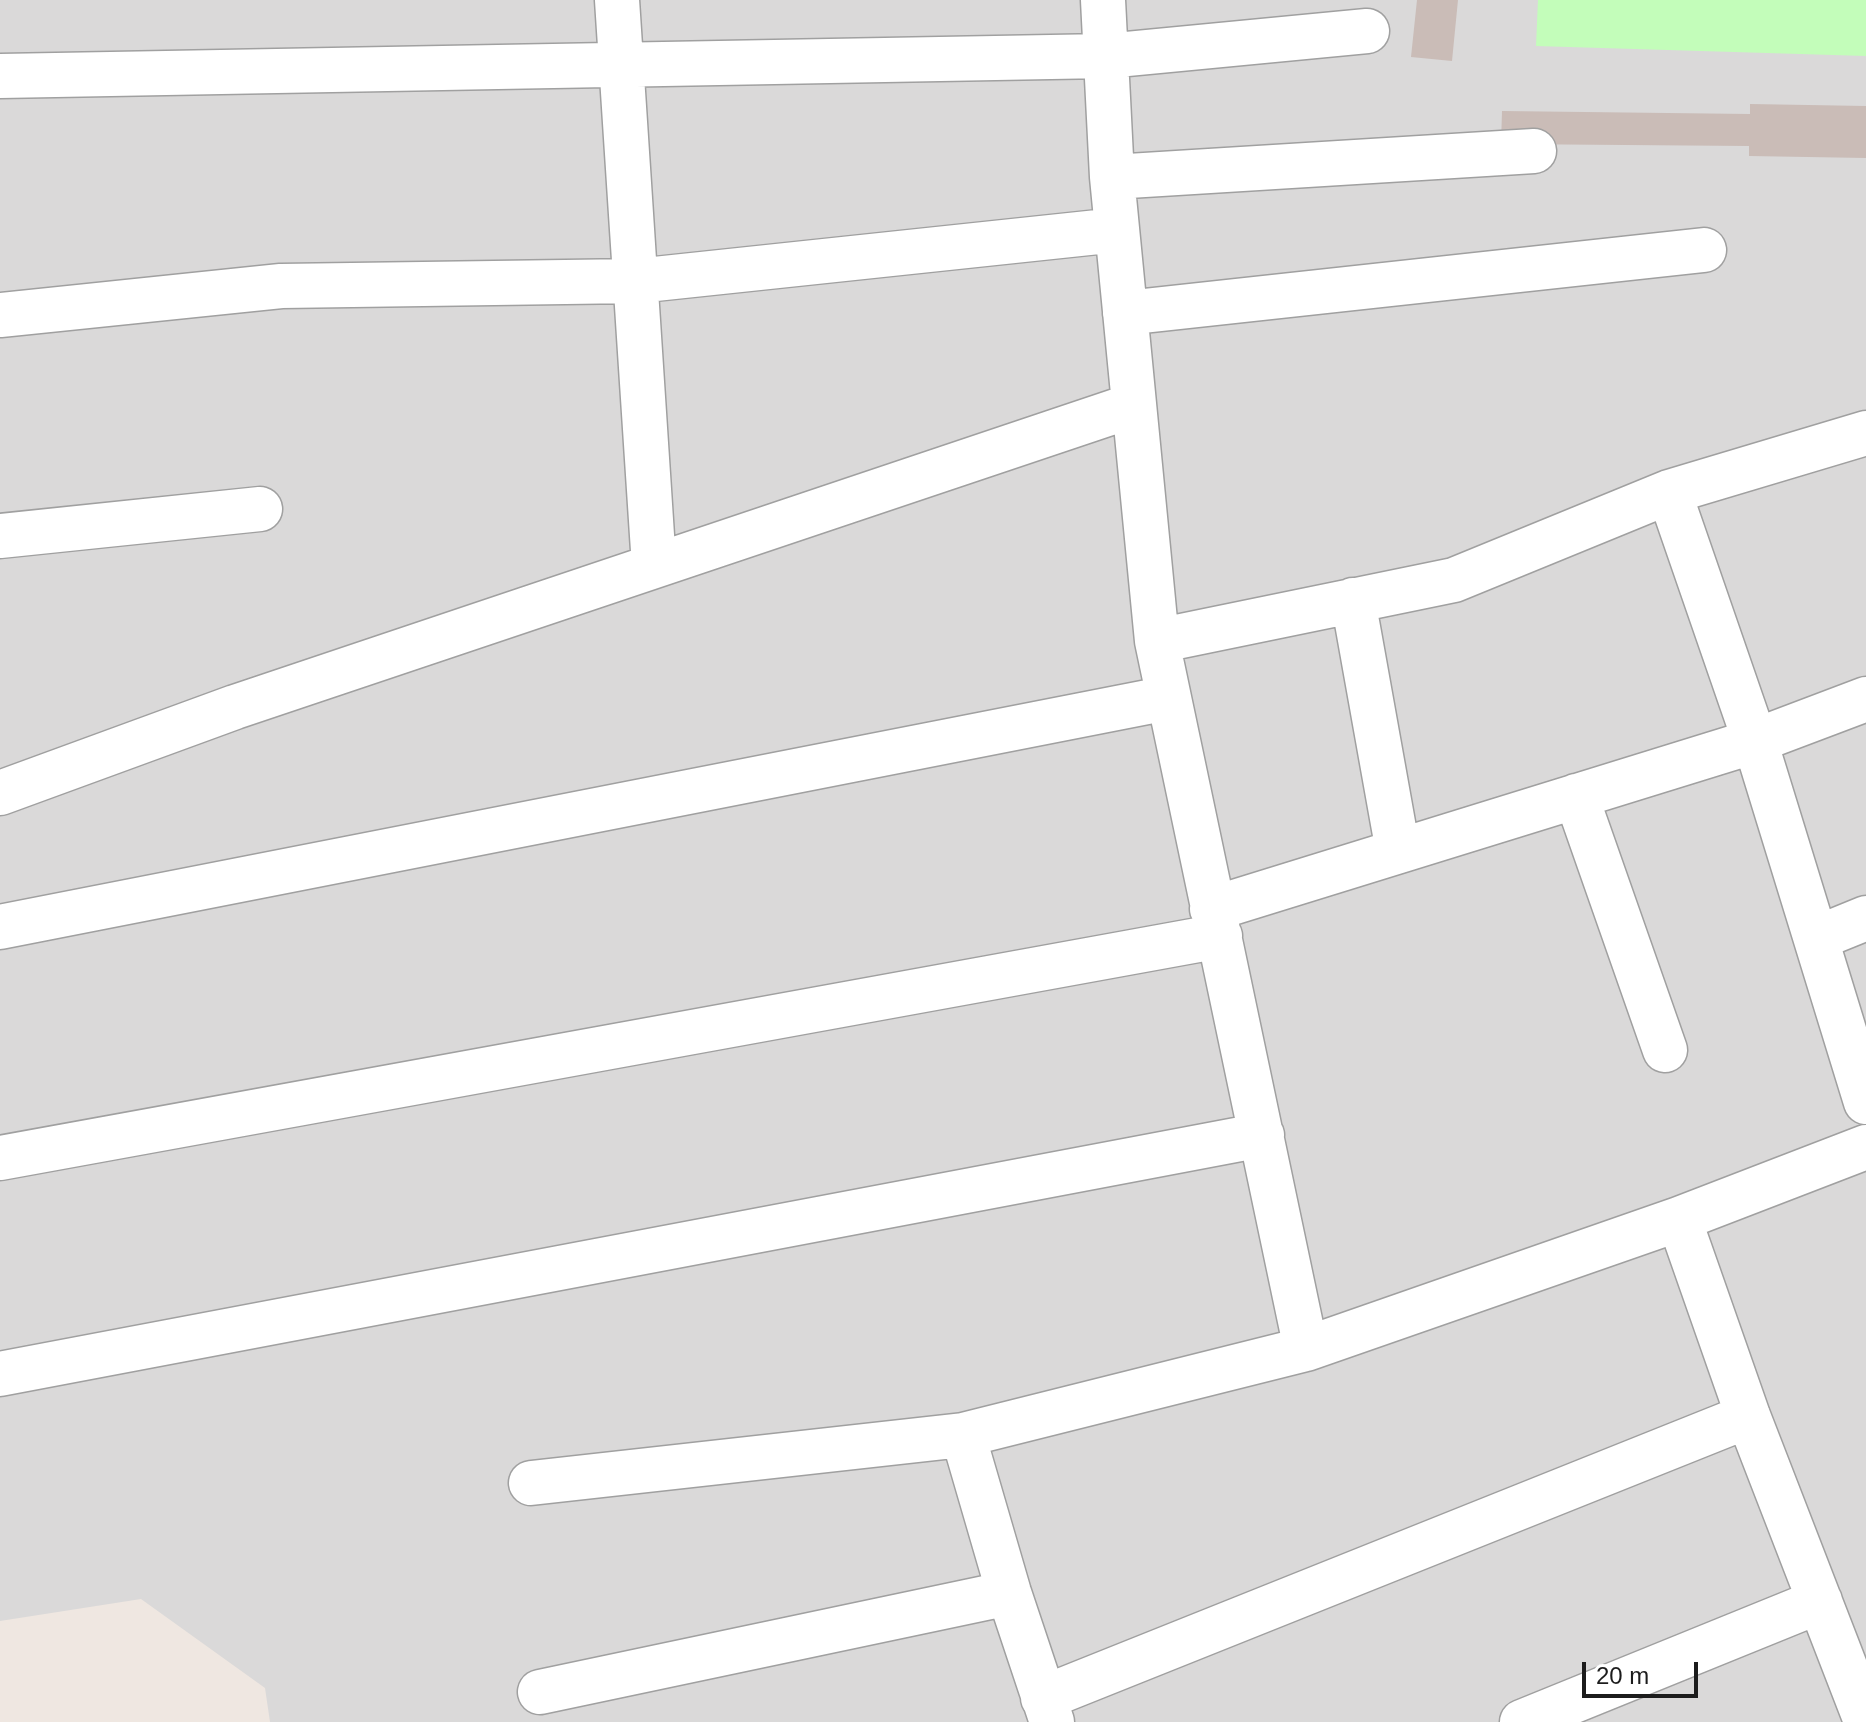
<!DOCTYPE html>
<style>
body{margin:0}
#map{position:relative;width:1866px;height:1722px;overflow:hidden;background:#efe7e1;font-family:Helvetica,sans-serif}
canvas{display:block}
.scale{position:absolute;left:1582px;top:1662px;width:116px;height:36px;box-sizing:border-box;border:4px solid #1c1c1c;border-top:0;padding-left:10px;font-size:24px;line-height:28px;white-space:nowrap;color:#1c1c1c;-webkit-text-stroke:6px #fff;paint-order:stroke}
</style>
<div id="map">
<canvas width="1866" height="1722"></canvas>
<div class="scale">20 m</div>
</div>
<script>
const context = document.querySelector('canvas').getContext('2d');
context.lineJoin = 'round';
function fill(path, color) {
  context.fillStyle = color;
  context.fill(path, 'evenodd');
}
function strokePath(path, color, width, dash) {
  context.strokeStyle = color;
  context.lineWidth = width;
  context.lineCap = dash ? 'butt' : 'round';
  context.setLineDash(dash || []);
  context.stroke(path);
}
const residential = new Path2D(`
 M0 0H1866V1722H270L265 1688 141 1599 0 1621Z`);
const park = new Path2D(`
 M1538 0H1866V56L1536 46Z`);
const building = new Path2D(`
 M1417 0H1458L1452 61 1411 57Z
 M1750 104 1866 106V158L1749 156V146L1501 144 1502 111 1750 114Z`);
const minor = new Path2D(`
 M617 0 654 566
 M1103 0 1112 177 1157 641 1306 1349
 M0 76 1106 56 1367 31
 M1112 177 1534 151
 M1125 313 1704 250
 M0 315 281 286 636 281 1117 230
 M1669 492 1755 741 1866 1102
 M0 536 260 509
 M1353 600 1398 851
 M1157 641 1454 580 1669 492 1866 433
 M0 793 235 707 1134 405
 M1576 796 1665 1050
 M1212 909 1755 741 1866 699
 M0 927 1168 698
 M1817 938 1866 918
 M0 1158 1220 936
 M1679 1219 1748 1416 1866 1721
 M0 1374 1262 1135
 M963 1435 1009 1593 1052 1722
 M531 1483 963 1435 1306 1349 1679 1219 1866 1147
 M540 1692 1009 1593
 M1043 1698 1748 1416
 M1522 1722 1820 1601`);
fill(residential, '#dad9d9');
fill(park, '#c3fdba');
fill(building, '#cabcb7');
strokePath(minor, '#a0a0a0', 47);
strokePath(minor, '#fff', 44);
</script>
